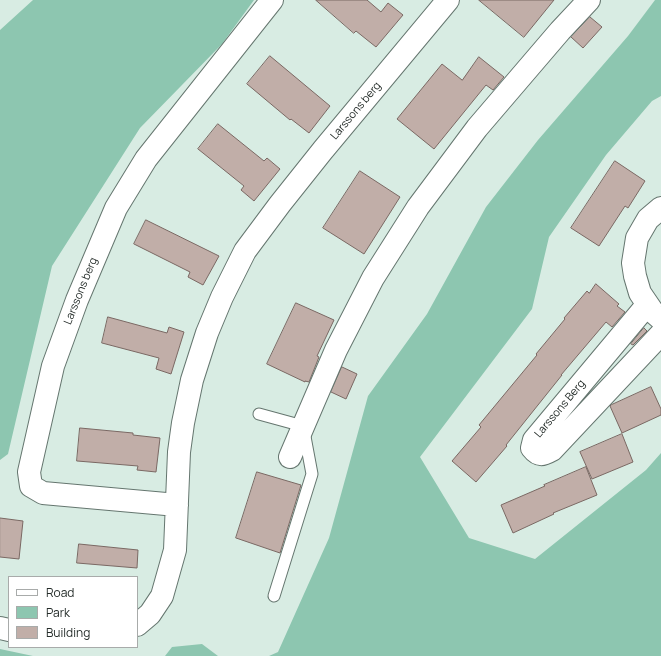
<!DOCTYPE html>
<style>
body{margin:0}
#map{position:relative;width:661px;height:656px;overflow:hidden;background:#d8ece3;font-family:Manrope,sans-serif}
canvas{display:block}
.legend{position:absolute;left:8px;top:576px;width:130px;height:72px;box-sizing:border-box;background:#fff;border:1px solid #a8abaa;margin:0;padding:5px 7px;list-style:none;font-size:12px;color:#252d2a}
.legend li{display:flex;align-items:center;gap:8px;height:20px}
.legend b{width:20px;border:1px solid #a8abaa}
</style>
<div id="map">
<canvas width="661" height="656"></canvas>
<ul class="legend">
<li><b style="height:5px;background:#fff"></b>Road</li>
<li><b style="height:11px;background:#8dc6b0"></b>Park</li>
<li><b style="height:11px;background:#c1aea8"></b>Building</li>
</ul>
</div>
<script>
const context = document.querySelector('canvas').getContext('2d');
context.lineJoin = 'round';
function fill(path, color) {
  context.fillStyle = color;
  context.fill(path, 'evenodd');
}
function strokePath(path, color, width, dash) {
  context.strokeStyle = color;
  context.lineWidth = width;
  context.lineCap = dash ? 'butt' : 'round';
  context.setLineDash(dash || []);
  context.stroke(path);
}
function label(font, color, halo, rows, align = 'center') {
  context.font = font + ' Manrope,sans-serif';
  context.lineWidth = 3.5;
  context.setLineDash([]);
  context.textBaseline = 'middle';
  context.strokeStyle = halo;
  context.fillStyle = color;
  for (const [text, x, y, turn = 0] of rows) {
    context.save();
    context.translate(x, y);
    context.rotate((+turn || 0) * Math.PI / 180);
    context.textAlign = isNaN(turn) ? turn : align;
    if (halo) context.strokeText(text, 0, 0);
    context.fillText(text, 0, 0);
    context.restore();
  }
}
const green = new Path2D(`
 M33 0H254L222 44 140 128 52 266 8 454 0 460V30Z
 M655 0H661V96L652 101 606 155 549 237 532 309 420 457 469 538 535 559 646 470 661 453V656H269L278 652 329 538 368 396 427 314 486 207 538 140 628 36Z
 M202 644 218 656H165L172 647Z
 M0 649 33 656H0Z`);
const building = new Path2D(`
 M316 0H367L381 12 388 3 403 15 376 47 356 31 354 33Z
 M479 0H554L524 37Z
 M590 17 602 27 583 48 571 37Z
 M270 56 330 106 309 133 291 119 290 120 247 84Z
 M479 57 504 77 493 90 486 85 434 149 397 119 442 64 462 80Z
 M218 124 264 161 267 158 280 169 254 201 241 190 244 186 198 149Z
 M615 161 645 181 628 208 625 206 599 246 571 228Z
 M360 171 400 197 364 254 323 228Z
 M146 220 219 256 203 285 188 277 190 272 134 244Z
 M596 284 619 304 617 306 625 312 612 327 606 322 561 375H562L506 445 507 446 476 482 452 461 481 427 479 425 537 355 536 354 565 319 564 318 587 291 589 293Z
 M296 303 334 320 317 356 319 357 309 382 305 381V382L267 364Z
 M108 317 167 333 169 327 184 332 171 374 156 369 159 358 102 343Z
 M644 328 647 331 633 345 631 344Z
 M342 367 357 374 346 399 331 392Z
 M651 387 661 409V415L622 433 610 406 611 405Z
 M80 428 133 433V435L160 438 156 472 137 470 138 466 77 461Z
 M622 434 633 462 592 479 580 452Z
 M586 467 597 495 553 513 554 514 513 533 501 505 545 486 544 485Z
 M257 472 301 485 280 553 236 538Z
 M0 518 23 521 19 559 0 557Z
 M79 544 138 550 137 568 77 563Z`);
const lane = new Path2D(`
 M259 414 303 426 312 474 274 596`);
const street = new Path2D(`
 M661 208 648 219 637 238 633 263 635 276 640 293 653 312 661 319
 M647 305 534 440 532 448C539 457 543 455 552 450L661 334
 M290 457 336 350 373 278 418 207 477 128 560 31 589 0
 M177 505 43 493 31 486 29 472 53 366 77 300 116 208 146 159 272 0
 M137 625 150 614 162 596 175 550 179 452 183 423 192 380 207 333 222 297 245 251 280 204 323 150 448 0
 M0 628 9 630`);
const streetNames = [
 ["Larssons berg",356,111,-50],
 ["Larssons berg",81,291,-68],
 ["Larssons Berg",560,409,-50]
];
fill(green, '#8dc6b0');
fill(building, '#c1aea8');
strokePath(building, '#7a6863', 1);
strokePath(lane, '#65766f', 13);
strokePath(street, '#65766f', 24);
strokePath(lane, '#fff', 11);
strokePath(street, '#fff', 22);
label('11px', '#252d2a', '#fff', streetNames);
</script>
